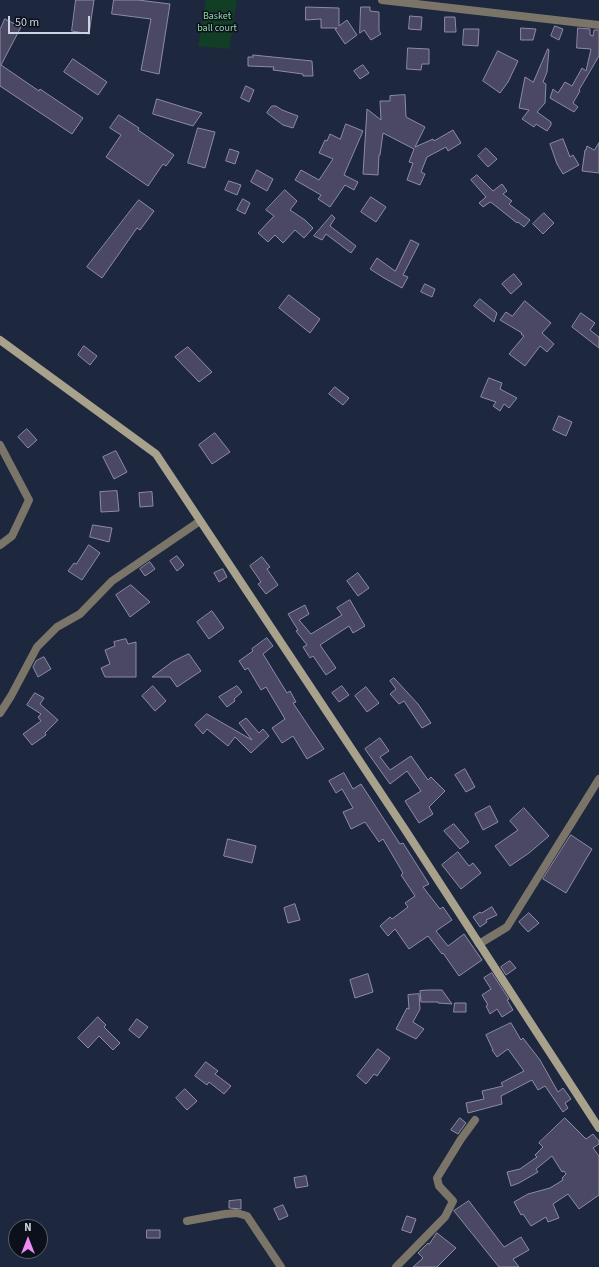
<!DOCTYPE html>
<style>
body{margin:0}
#map{position:relative;width:599px;height:1267px;overflow:hidden;background:#1d273e;font-family:"Source Sans 3",sans-serif}
canvas{display:block}
.north{position:absolute;left:8px;top:1219px;width:40px;height:40px;box-sizing:border-box;background:#0c101a;border:1px solid #595e6a;border-radius:50%;rotate:0deg;font-size:11px;font-weight:700;line-height:16px;text-align:center;color:#ccd3e2}
.north::after{content:'';display:block;margin:auto;width:14px;height:18px;background:#f08bf6;clip-path:polygon(50% 0,100% 100%,50% 72%,0 100%)}
.scale{position:absolute;left:8px;top:16px;width:82px;height:18px;box-sizing:border-box;border:2px solid #ccd3e2;border-top:0;padding-left:5px;font-size:12px;line-height:14px;white-space:nowrap;color:#ccd3e2;-webkit-text-stroke:3px #0c101a;paint-order:stroke}
</style>
<div id="map">
<canvas width="599" height="1267"></canvas>
<div class="north">N</div>
<div class="scale">50 m</div>
</div>
<script>
const context = document.querySelector('canvas').getContext('2d');
context.lineJoin = 'round';
function fill(path, color) {
  context.fillStyle = color;
  context.fill(path, 'evenodd');
}
function strokePath(path, color, width, dash) {
  context.strokeStyle = color;
  context.lineWidth = width;
  context.lineCap = dash ? 'butt' : 'round';
  context.setLineDash(dash || []);
  context.stroke(path);
}
function label(font, color, halo, rows, align = 'center') {
  context.font = font + ' "Source Sans 3",sans-serif';
  context.lineWidth = 3;
  context.setLineDash([]);
  context.textBaseline = 'middle';
  context.strokeStyle = halo;
  context.fillStyle = color;
  for (const [text, x, y, turn = 0] of rows) {
    context.save();
    context.translate(x, y);
    context.rotate((+turn || 0) * Math.PI / 180);
    context.textAlign = isNaN(turn) ? turn : align;
    if (halo) context.strokeText(text, 0, 0);
    context.fillText(text, 0, 0);
    context.restore();
  }
}
const green = new Path2D(`
 M206 0H237L229 49 198 46Z`);
const building = new Path2D(`
 M76 0H94L89 34 72 31Z
 M114 0H138L170 4 159 74 141 70 151 19 112 14Z
 M306 7 339 8V26L347 20 357 35 345 44 335 29 337 28H321V19L306 20Z
 M361 7H370V11L379 12V31L381 34 371 40 364 30 360 33Z
 M410 16 422 17 421 30 409 29Z
 M445 17H455L456 32H445Z
 M5 19 21 27 1 65 39 91 40 89 83 118 72 134 0 86V30Z
 M555 26 563 29 559 40 551 36Z
 M521 28 536 29 533 40H521Z
 M578 28 590 29V35L593 36 594 30H599V56L579 90 580 91 573 103 578 107 574 112 550 98 553 89 558 93 565 82 572 86 582 68 586 71 591 49 577 48Z
 M464 29H479L478 46 463 45Z
 M408 48 429 49V64H422L421 70 407 69Z
 M548 49 549 50 547 72 543 82 546 84 545 103 537 112 551 122V125L547 131 536 124 534 127 522 119 529 110 519 108 525 77 533 82Z
 M498 51 518 61 508 82 500 93 483 81Z
 M253 55 312 61 313 76H303V74L273 70 274 67 248 66V57H253Z
 M73 59 107 82 98 95 64 72Z
 M363 65 369 73 360 79 354 71Z
 M246 86 254 90 249 102 241 98Z
 M405 95 406 117 425 127 415 147 433 139 434 141 453 130 461 143 448 151 446 147 427 157 421 172 425 174 420 185 407 180 413 163 409 162 414 149 383 133 380 155H379L378 175 363 174 367 109 381 120 380 101H390V96Z
 M157 99 202 113 193 126 153 114Z
 M272 106H276L282 110 298 116 293 128 283 125 267 113Z
 M119 115 139 128 138 130 174 155 166 166 163 164 148 186 106 157 121 135 110 128Z
 M346 124 363 131 344 175 358 182 354 190 345 185 330 207 318 199 321 195 295 180 301 170 319 180 333 159 319 153 325 140 327 141 330 134 340 139Z
 M198 128 215 132 205 168 188 163Z
 M563 139 570 157 573 155 579 165 563 174 557 164 550 144Z
 M599 143V173L582 171 585 150H586L587 146 594 150Z
 M486 148 497 159 488 167 478 156Z
 M230 149 239 152 235 164 226 161Z
 M257 170 273 179 267 191 251 182Z
 M477 175 493 191 502 184 507 191 503 194 512 201 509 204 530 220 524 227 518 222 517 223 492 203 490 202 483 207 479 203 486 197 471 180Z
 M229 181 241 185 237 195 225 190Z
 M285 190 297 201 290 210 305 220 313 228 304 238 295 230 283 243 275 235 268 242 258 233 274 216 266 210Z
 M371 197 386 207 376 222 361 212Z
 M243 199 250 203 245 214 237 210Z
 M139 200 154 211 140 230 137 228 102 278 87 267Z
 M544 213 554 223 543 234 533 224Z
 M332 215 335 218 330 226 356 246 351 253 326 234 322 240 314 236Z
 M411 240 419 244 403 275 408 277 402 288 384 278 370 269 377 258 395 271Z
 M514 274 522 284 511 294 502 284Z
 M425 284 435 289 432 297 421 292Z
 M289 295 320 319 310 333 279 308Z
 M480 299 497 313 494 322 474 306Z
 M525 301 551 323 542 333 554 344 547 352 540 346 525 366 509 354 524 336 521 334 522 333 500 320 506 312 512 316Z
 M581 313 595 323 590 330 599 337V348L572 327Z
 M84 346 97 356 90 365 78 355Z
 M188 347 212 372 199 382 175 357Z
 M489 378 502 383 500 389 517 398 509 408 504 404 500 411 493 406 496 402 481 397Z
 M335 387 349 398 343 405 329 394Z
 M559 416 572 422 566 436 553 430Z
 M27 429 37 440 28 448 18 437Z
 M215 433 230 452 212 464 199 445Z
 M116 451 127 472 114 479 103 457Z
 M117 491 119 511 101 512 100 492Z
 M152 492 153 506 140 507 139 493Z
 M93 525 112 528 109 542 90 537Z
 M89 545 100 553 82 580 68 571 74 563 76 564Z
 M177 556 184 565 177 571 170 561Z
 M262 557 270 567 267 569 278 585 266 594 258 584 261 582 250 566Z
 M150 562 155 569 145 576 140 569Z
 M223 569 227 577 219 582 214 573Z
 M358 573 369 588 358 596 347 581Z
 M131 585 150 602 130 617 116 595Z
 M350 600 365 626 353 633 349 626 320 645 336 668 326 675 313 656 310 658 303 647 307 645 296 631 298 630 288 614 305 605 309 614 299 620 311 634 342 615 337 608Z
 M212 611 224 628 209 639 197 622Z
 M267 638 273 646 263 654 287 693 290 691 296 702 293 703 324 749 307 759 293 736 282 743 272 728 285 719 266 687 261 690 248 668 245 670 239 661 253 651 252 649Z
 M126 639 128 644 136 642V677H105L101 668 110 664 105 650 115 646 114 642Z
 M189 654 201 671 177 687 170 677H152L172 662Z
 M44 657 51 669 38 677 33 667 36 661Z
 M394 678 418 704 431 723 422 728 404 701 399 704 390 694 396 689 390 681Z
 M153 686 166 701 155 711 142 696Z
 M237 686 242 692 234 699 235 701 227 707 219 697Z
 M342 686 349 695 339 702 332 693Z
 M366 687 379 703 367 712 355 696Z
 M35 693 44 698 40 704 58 720 45 733 46 735 32 745 23 734 41 721 38 717 41 714 27 705Z
 M207 714 252 740 239 723 246 718 259 733 263 729 269 736 251 753 235 737 228 746 207 729 203 734 195 725Z
 M380 738 389 751 380 757 390 770 411 756 428 780 431 777 445 791 429 807 433 814 419 823 405 801 421 791 407 771 390 784 365 749Z
 M465 769 475 787 466 792 455 775Z
 M344 773 353 789 361 784 400 844 403 843 429 884 423 887 440 909 443 907 452 920 436 931 448 946 464 934 482 960 459 976 443 953 442 954 428 936 409 949 395 929 388 936 380 926 390 917 392 919 408 907 405 903 415 896 401 875 403 873 383 839 379 842 365 822 351 829 343 812 353 808 342 789 336 793 329 781Z
 M490 806 498 822 483 830 475 814Z
 M524 808 549 836 529 853 510 866 495 846 518 830 510 821Z
 M454 824 469 842 460 849 444 831Z
 M571 835 592 849 566 893 543 879Z
 M228 839 256 846 252 863 224 856Z
 M458 852 469 866 473 863 481 873 461 889 442 865Z
 M295 904 300 920 288 923 284 908Z
 M492 907 497 915 486 920 487 922 480 927 473 917 480 912 481 913Z
 M529 913 539 923 528 932 519 922Z
 M510 961 516 968 506 975 501 967Z
 M492 973 509 999 507 1000 513 1010 502 1017 497 1009 490 1014 486 1006 488 1005 482 995 491 989 484 978Z
 M368 974 373 992 355 998 350 980Z
 M429 990H442L452 1004 438 1003V1002H421L420 991Z
 M419 994 420 1009 413 1022 424 1029 416 1039 396 1029 407 1008 409 1009 408 995Z
 M455 1003H466V1012H454Z
 M98 1017 106 1025 104 1027 120 1043 113 1050 99 1036 88 1048 78 1038Z
 M137 1019 148 1027 139 1038 129 1030Z
 M511 1023 521 1040 523 1038 540 1060 558 1092 563 1088 571 1099 565 1103 568 1108 563 1112 545 1086 538 1090 532 1080 501 1096 502 1104 468 1113 466 1103 484 1099 482 1091 503 1086 501 1083 524 1071 508 1049 497 1057 492 1050H493L486 1035Z
 M378 1049 390 1058 377 1076 374 1074 366 1084 357 1076Z
 M206 1062 218 1071 215 1074 231 1086 224 1094 209 1082 207 1085 195 1076Z
 M185 1089 197 1101 187 1110 176 1098Z
 M460 1118 466 1123 458 1134 451 1130Z
 M565 1118 586 1139 593 1134 599 1141V1144L593 1148 599 1156V1195L579 1209 568 1194 553 1204 559 1218 548 1222 546 1217 531 1226 523 1214 521 1215 514 1202 528 1194 550 1188 563 1180 562 1178 566 1174 564 1171 562 1172 552 1156 536 1169 538 1172 519 1183 511 1186 507 1172 520 1169 537 1157 535 1155 543 1147 539 1143Z
 M306 1176 308 1186 296 1188 294 1178Z
 M241 1200V1209L229 1208V1201Z
 M469 1201 504 1247 521 1237 529 1250 513 1259 519 1267H499L454 1211Z
 M283 1205 288 1216 279 1220 274 1209Z
 M407 1216 416 1219 411 1233 402 1230Z
 M147 1230H160V1238H147Z
 M437 1233 456 1248 437 1267H413L423 1258 418 1253 428 1243 429 1244Z`);
const minor = new Path2D(`
 M382 0 599 25
 M0 445 29 500 12 536 0 545
 M0 713 11 696 37 647 57 627 80 614 112 581 200 521
 M479 944 507 927 599 779
 M187 1221 225 1214 237 1213 247 1216 281 1267
 M396 1267 445 1217 453 1201 439 1186 437 1178 461 1139 475 1120`);
const secondary = new Path2D(`
 M0 340 156 454 404 828 599 1128`);
const parkNames = [
 ["Basket",217,17],
 ["ball court",217,29]
];
fill(green, '#123e25');
fill(building, '#4b4863');
strokePath(building, '#8e8ba9', 1);
strokePath(minor, '#7a7568', 8);
strokePath(secondary, '#a8a18c', 8);
label('10px', '#90dcab', '#0c101a', parkNames);
</script>
